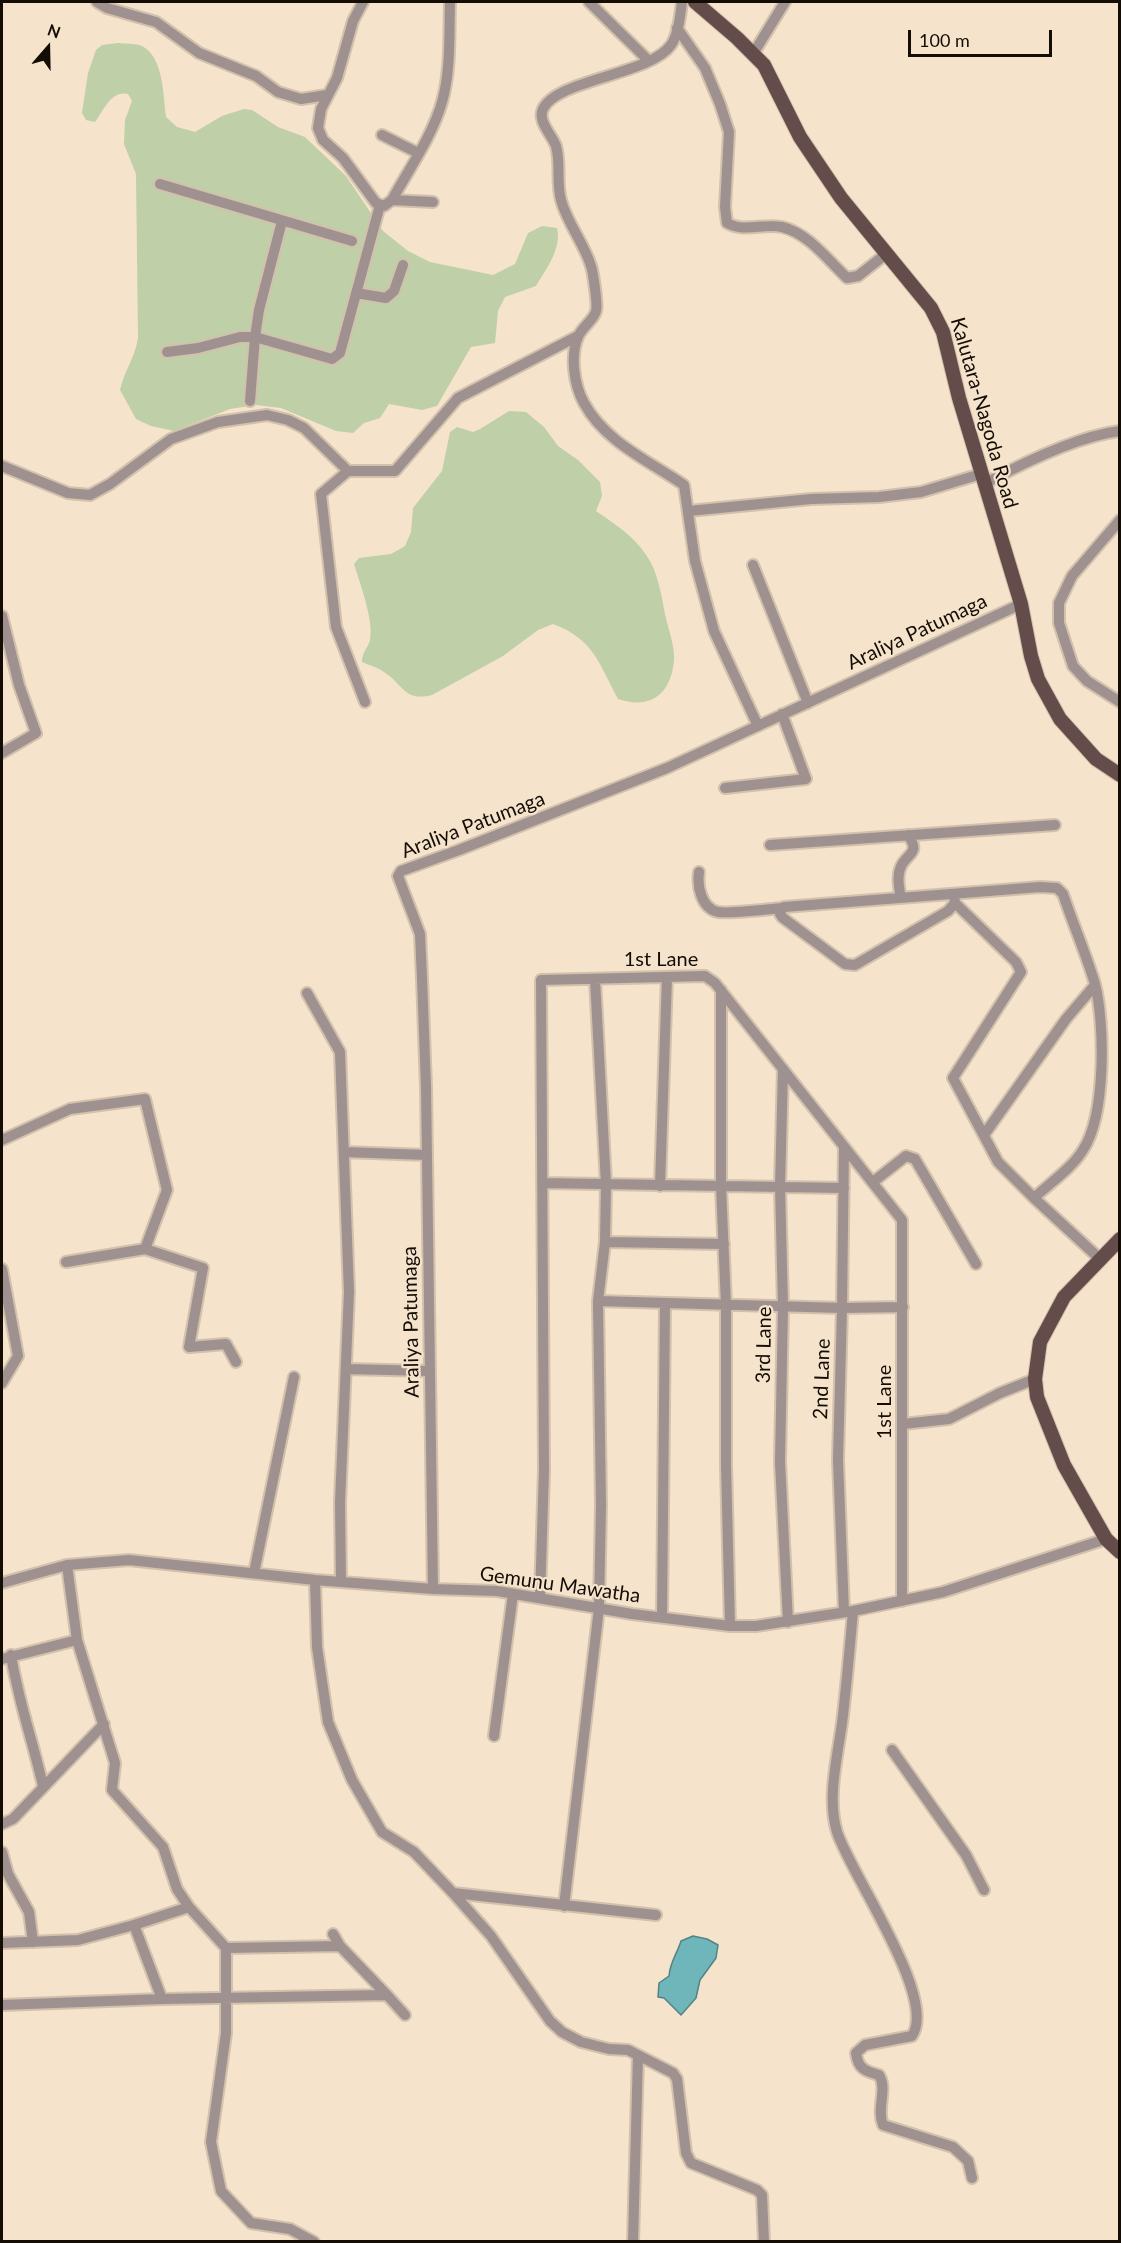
<!DOCTYPE html>
<style>
body{margin:0}
#map{position:relative;width:1121px;height:2243px;overflow:hidden;background:#f6e3cc;font-family:Lato,sans-serif}
canvas{display:block}
.frame{position:absolute;inset:0;border:3px solid #130d05;pointer-events:none}
.north{position:absolute;left:18px;top:18px;width:60px;height:60px;-webkit-text-stroke:4px #f6e3cc;paint-order:stroke;rotate:20deg;font-size:16px;font-weight:700;line-height:24px;text-align:center;color:#130d05}
.north::after{content:'';display:block;margin:auto;width:21px;height:27px;background:#130d05;clip-path:polygon(50% 0,100% 100%,50% 72%,0 100%)}
.scale{position:absolute;left:908px;top:30px;width:144px;height:27px;box-sizing:border-box;border:3px solid #130d05;border-top:0;padding-left:8px;font-size:18px;line-height:21px;white-space:nowrap;color:#130d05;-webkit-text-stroke:4px #f6e3cc;paint-order:stroke}
</style>
<div id="map">
<canvas width="1121" height="2243"></canvas>
<div class="frame"></div>
<div class="north">N</div>
<div class="scale">100 m</div>
</div>
<script>
const context = document.querySelector('canvas').getContext('2d');
context.lineJoin = 'round';
function fill(path, color) {
  context.fillStyle = color;
  context.fill(path, 'evenodd');
}
function strokePath(path, color, width, dash) {
  context.strokeStyle = color;
  context.lineWidth = width;
  context.lineCap = dash ? 'butt' : 'round';
  context.setLineDash(dash || []);
  context.stroke(path);
}
function label(font, color, halo, rows, align = 'center') {
  context.font = font + ' Lato,sans-serif';
  context.lineWidth = 4.5;
  context.setLineDash([]);
  context.textBaseline = 'middle';
  context.strokeStyle = halo;
  context.fillStyle = color;
  for (const [text, x, y, turn = 0] of rows) {
    context.save();
    context.translate(x, y);
    context.rotate((+turn || 0) * Math.PI / 180);
    context.textAlign = isNaN(turn) ? turn : align;
    if (halo) context.strokeText(text, 0, 0);
    context.fillText(text, 0, 0);
    context.restore();
  }
}
const green = new Path2D(`
 M118 43C125 44 135 43 142 46 164 58 163 95 166 117L177 127 195 132 222 116 244 109 252 110 278 127 305 137 346 176 383 231 408 251 430 262 493 275 515 264 528 233 542 226 557 228C562 249 546 269 536 286L505 297 498 311 495 343 471 347 437 406 422 410 389 404 380 418 364 423 353 433 336 431 281 408 256 405 230 409 174 431 151 426 136 419 120 390C124 371 135 358 138 338L136 174 124 144 125 120 132 101 128 94C111 90 104 110 95 122L86 120 82 113 88 73 96 50 102 45Z
 M509 411 526 412 544 427 558 446 578 460 600 482 602 496 596 511C619 527 639 539 652 565 659 580 662 598 665 614 668 628 675 646 674 660 671 694 651 710 618 699 599 664 594 639 553 624L538 630 503 656 432 695C404 702 403 684 384 672 377 667 369 665 362 662 362 652 368 648 370 640 374 621 360 583 354 564L359 558 391 554 405 546 411 532 413 508 442 471 450 432 457 427 473 432 480 429Z`);
const water = new Path2D(`
 M693 1936 707 1939 718 1945 716 1958 700 1980 696 1998 681 2015 664 1998 658 1997 659 1983 669 1976C670 1962 677 1954 681 1941Z`);
const minor = new Path2D(`
 M97 2 107 8 156 22 199 53 256 76 278 92 301 99 327 95
 M363 2 353 21 337 78 321 109 318 128 323 140 343 158 376 203 384 206 392 200 433 202
 M589 2 649 61
 M682 2C680 15 679 34 671 45 650 75 557 79 543 109 537 121 552 135 556 146 561 163 556 182 561 200 567 223 584 243 591 266 593 272 598 305 596 311 594 320 582 327 578 337 570 356 574 385 584 403 605 442 649 461 684 485L695 561 714 631 758 726
 M677 28 705 68 720 104 729 132 725 207 727 223C744 233 763 223 782 227 808 233 828 260 847 278L858 276 886 254
 M753 54 785 2
 M382 135 418 153
 M160 184 352 241
 M392 200C409 169 432 137 442 102 451 70 449 34 450 2
 M356 293 386 298 394 291 403 265
 M167 352 198 348 240 337H255L332 359 340 353 380 205
 M250 401 255 337 259 310 282 221
 M2 466 68 493 90 495 110 484 171 439 218 422 267 415 288 420 304 428 348 471H395L458 398 578 336
 M348 471 321 494 336 627 365 702
 M984 484C1021 464 1078 436 1120 431
 M689 511 811 499 879 497 921 492 981 474
 M1120 520 1072 576 1059 603V623L1073 666 1087 681 1120 702
 M753 565 808 703
 M2 616 19 685 36 733 2 753
 M725 788 806 779 782 714
 M770 845 1055 825
 M699 872C697 886 701 908 718 912 729 914 768 909 782 908
 M954 894 955 903 948 911 855 965 845 964 783 918 780 914 782 908 784 907 1040 887 1057 888 1063 894C1073 924 1086 954 1095 984 1105 1024 1106 1115 1083 1150 1072 1168 1050 1183 1034 1198L1100 1259
 M901 898C899 889 897 877 900 869 905 853 922 855 908 835
 M955 903 1016 962 1021 972 953 1078 998 1162 1034 1198
 M721 990V1186L726 1305V1465L730 1626
 M307 993 340 1052 349 1292 340 1502 341 1582
 M783 1069 780 1187 783 1306 780 1462 788 1622
 M984 1135 1066 1019 1095 985
 M2 1140 70 1109 145 1099 167 1190 145 1249 66 1262
 M844 1148 842 1308 838 1460 844 1612
 M344 1152 427 1155
 M873 1182 906 1156 915 1159 976 1264
 M542 1183 844 1188
 M660 1186 667 977
 M605 1242 724 1244
 M145 1249 203 1268 189 1347 226 1344 236 1362
 M2 1269 18 1356 2 1383
 M598 1301 842 1308 903 1307
 M346 1369 430 1371
 M903 1424 949 1419 1000 1393 1035 1379
 M254 1573 294 1377
 M315 1580 317 1647 328 1722 352 1780 382 1832 414 1852 453 1893 491 1936 550 2021 562 2032 581 2042 609 2049 628 2050 673 2073 677 2079 686 2153 691 2163 757 2190 762 2195 764 2242
 M2 1583 67 1565 129 1560 315 1580 433 1589 497 1591 632 1614 730 1626H756L853 1611 943 1592 1106 1539
 M433 1589 426 1087 422 978 420 934 398 876 401 871 459 850 667 768 1021 604
 M540 1598 544 1470 541 980 705 976 715 983 902 1220V1601
 M853 1611C850 1645 847 1680 843 1715 839 1752 826 1796 837 1832 851 1875 938 1998 912 2036L865 2045 856 2053C858 2068 864 2071 879 2075 888 2089 876 2109 883 2125L953 2147 968 2161 972 2178
 M662 1617 665 1304
 M77 1640 115 1763 112 1790 163 1847 177 1889 189 1907 226 1948 340 1946
 M11 1655C18 1700 33 1742 43 1786
 M2 1659 77 1640 67 1565
 M494 1736 513 1594
 M892 1750 966 1855 984 1890
 M2 1824 13 1819 104 1724
 M2 1852 8 1874 29 1912 33 1942
 M453 1893 656 1915
 M564 1906 599 1608 601 1505 598 1301 605 1242 606 1184 595 979
 M333 1934 340 1946 387 1995
 M2 1943 78 1940 134 1925
 M226 1948V2033L211 2142 221 2191 251 2223 290 2229 314 2242
 M162 1999 134 1925 189 1907
 M2 2005 162 1999 387 1995 405 2015
 M633 2242 638 2055`);
const major = new Path2D(`
 M695 2 737 38 764 65 800 137 841 198 931 308 943 332 959 398 1021 604 1031 656 1038 679 1060 719 1096 759 1120 775
 M1120 1239 1064 1297 1040 1342 1035 1379 1037 1397 1064 1465 1106 1539 1120 1552`);
const streetNames = [
 ["Kalutara-Nagoda Road",984,413,74],
 ["Araliya Patumaga",917,632,-25],
 ["Araliya Patumaga",473,825,-21],
 ["1st Lane",661,960],
 ["Araliya Patumaga",411,1322,-91],
 ["3rd Lane",764,1345,-89],
 ["2nd Lane",822,1379,-88],
 ["1st Lane",885,1402,-90],
 ["Gemunu Mawatha",560,1585,8]
];
fill(green, '#bfcfa8');
fill(water, '#6eb6ba');
strokePath(water, '#538384', 1.5);
strokePath(minor, '#d2c1ac', 14);
strokePath(major, '#d2c1ac', 16);
strokePath(minor, '#9f9190', 10);
strokePath(major, '#634c4a', 14);
label('20px', '#130d05', '#f6e3cc', streetNames);
</script>
